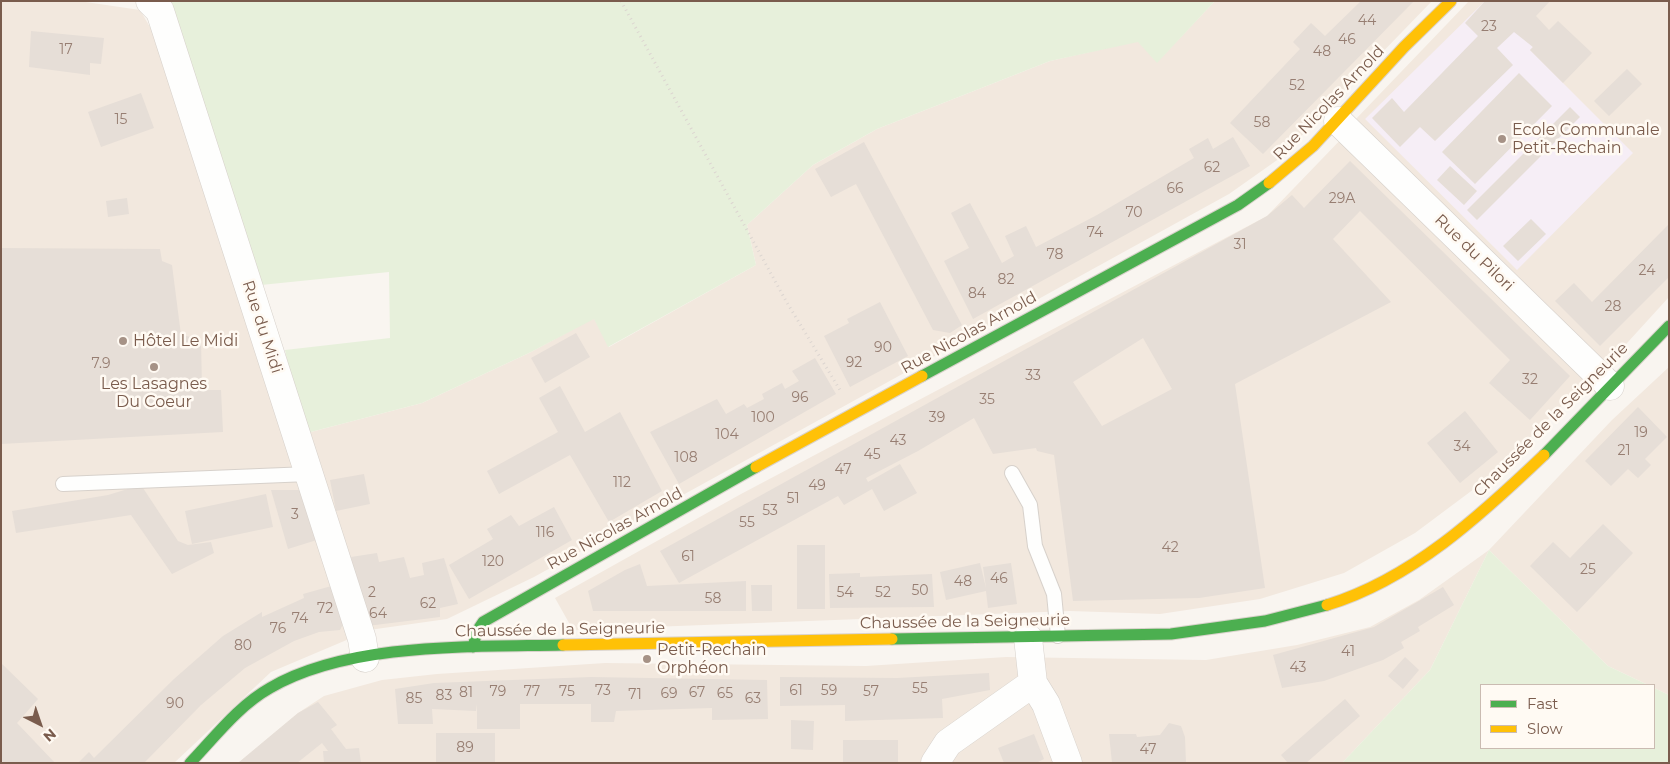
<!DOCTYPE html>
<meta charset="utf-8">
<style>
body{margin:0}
#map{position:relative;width:1670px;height:764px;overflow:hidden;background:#f9f5f0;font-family:Montserrat,sans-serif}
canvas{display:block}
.frame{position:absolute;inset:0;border:2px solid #7a5c4d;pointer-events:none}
.legend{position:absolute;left:1480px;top:684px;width:175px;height:65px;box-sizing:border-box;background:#fffaf3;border:1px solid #cabbb1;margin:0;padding:6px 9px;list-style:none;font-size:15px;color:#7a5c4d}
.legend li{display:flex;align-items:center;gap:10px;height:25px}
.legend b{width:25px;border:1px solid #cabbb1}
.north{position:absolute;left:15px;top:699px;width:50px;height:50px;-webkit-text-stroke:4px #fffaf3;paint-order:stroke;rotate:139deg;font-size:14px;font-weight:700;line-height:20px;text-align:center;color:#7a5c4d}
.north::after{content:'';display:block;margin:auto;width:18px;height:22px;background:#7a5c4d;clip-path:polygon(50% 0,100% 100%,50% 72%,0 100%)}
</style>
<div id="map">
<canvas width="1670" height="764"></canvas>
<div class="frame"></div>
<ul class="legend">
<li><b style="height:6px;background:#4caf50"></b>Fast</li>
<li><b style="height:6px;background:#ffc107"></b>Slow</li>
</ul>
<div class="north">N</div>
</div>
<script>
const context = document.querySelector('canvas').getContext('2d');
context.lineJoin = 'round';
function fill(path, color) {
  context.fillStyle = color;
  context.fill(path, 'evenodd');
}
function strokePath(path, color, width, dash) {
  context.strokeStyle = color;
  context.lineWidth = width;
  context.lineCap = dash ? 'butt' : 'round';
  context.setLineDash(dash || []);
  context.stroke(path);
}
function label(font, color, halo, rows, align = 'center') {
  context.font = font + ' Montserrat,sans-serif';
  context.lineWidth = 5;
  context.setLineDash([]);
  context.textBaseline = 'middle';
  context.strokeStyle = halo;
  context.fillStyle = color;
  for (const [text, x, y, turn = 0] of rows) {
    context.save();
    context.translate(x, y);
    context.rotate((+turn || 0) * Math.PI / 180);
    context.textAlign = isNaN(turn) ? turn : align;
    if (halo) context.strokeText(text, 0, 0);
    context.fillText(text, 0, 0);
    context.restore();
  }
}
const residential = new Path2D(`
 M1 1H79L140 10 167 56 356 636 271 672 174 763H1Z
 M1215 1H1432L1280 158 1229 194 534 577 447 619 369 630 303 434 422 403 529 353 594 318 609 347 756 265 747 225 813 165 877 129 1050 61 1138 41 1157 62Z
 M1469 1H1669V297L1607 365 1354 121Z
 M1347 133 1590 377 1494 474 1415 533 1344 573 1260 599 1160 614 1070 611 573 630 555 598 741 494 1267 216Z
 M1669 367V695L1654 688V685H1648L1608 666 1489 550 1430 670 1342 763H238L298 713 324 696 382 680 437 674 605 663 866 666 1006 657 1206 660 1297 645 1370 627 1419 600 1489 550 1612 420Z`);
const education = new Path2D(`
 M1484 2 1533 47 1530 50 1633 153 1517 270 1365 119Z`);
const green = new Path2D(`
 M171 1H1215L1157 63 1138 42 1050 61 877 129 813 165 747 225 756 265 608 347 594 319 529 353 422 403 303 434 285 350 390 338 389 272 261 285 168 14Z
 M1489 550 1608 666 1648 685H1481V748H1654V688L1669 695V763H1342L1430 670Z`);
const building = new Path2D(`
 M1361 1H1414L1263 154 1230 123 1300 49 1293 42 1311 23 1325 36Z
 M1485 1H1550L1536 16 1549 30 1558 21 1592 53 1563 83 1530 50 1533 47 1514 32 1497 48 1513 65 1435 141 1420 127 1400 147 1372 118 1392 98 1404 112 1478 36 1465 23Z
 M31 31 104 38 101 64 90 63V75L29 67Z
 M1627 69 1642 84 1609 116 1594 101Z
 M1519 73 1552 106 1475 184 1442 152Z
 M141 93 154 128 101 147 88 112Z
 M1570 107 1580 117 1477 220 1467 210Z
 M1233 137 1250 166 973 319 944 261 969 248 951 213 970 203 1002 263 1014 256 1005 236 1026 226 1036 247 1097 215 1194 158 1189 149 1208 138 1213 149Z
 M864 142 962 325 950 333 933 330 856 184 831 197 815 169Z
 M1350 161 1570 376 1530 420 1489 383 1510 360 1360 211 1333 239 1391 302 1235 384 1265 588 1199 598 1073 601 1054 455 1037 451 1036 448 993 454 974 418 918 451 866 478 868 482 900 464 917 493 884 511 872 489 844 505 838 496 679 583 660 551 1267 216 1292 195 1304 208ZM1143 338 1172 389 1102 426 1073 382Z
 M1450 166 1477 191 1464 205 1437 180Z
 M127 198 129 214 108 217 106 201Z
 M1531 219 1546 234 1518 261 1503 246Z
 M1669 224V277L1600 346 1555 301 1574 283 1592 302Z
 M1 248 160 249 162 261 172 265 181 335 201 339 202 390H221L223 432 1 444Z
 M880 302 908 356 850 387 824 336 849 323 847 319Z
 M576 333 590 357 545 383 531 358Z
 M815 358 836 394 679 484 650 432 717 399 726 414 744 404 747 408 764 399 762 394 782 383 785 389 799 381 792 371Z
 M560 386 585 432 620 412 662 491 609 522 570 455 499 494 487 471 558 432 539 398Z
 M1638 407 1667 437 1645 459 1651 465 1638 478 1628 469 1611 486 1585 461Z
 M1465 411 1498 452 1460 483 1427 443Z
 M364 474 370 504 336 511 330 480Z
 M141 485 178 541 188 545 211 542 214 553 172 574 131 515 16 533 12 511 108 495Z
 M271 490H304L320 539 288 549Z
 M266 494 273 527 192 544 185 511Z
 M554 507 572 540 469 599 449 565 493 539 487 529 511 515 519 526Z
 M1603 524 1633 553 1577 612 1530 566 1553 542 1570 558Z
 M797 545H825V609H797Z
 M377 553 379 562 404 557 410 578 424 575 422 563 444 558 458 604 440 608V617L367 626 351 557Z
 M980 563 986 588 983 567 1011 563 1017 604 988 608 986 591 946 600 940 572Z
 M640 564 647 586 746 581V611H593L588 591 625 570Z
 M860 573V577L932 574 934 607 830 608 829 574Z
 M335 585 345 620 340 630 319 632 294 641 245 668 201 705 144 763H78L89 752 94 758 174 679 223 636 262 612V617L304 598 303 594Z
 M751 585H772V611H752Z
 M1443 587 1454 605 1418 627 1420 631 1401 642 1404 648 1383 660 1324 681 1282 688 1273 655 1374 627Z
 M1405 657 1419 670 1403 689 1388 676Z
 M1 663 38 699 17 723 55 763H4L1 760Z
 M989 673 990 690 942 699 943 718 845 721V705L780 706V677L897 678Z
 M591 677 767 680 768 719 712 720V708L616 711 614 722H591V704H520V729H477V704L476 711 432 709 433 724H398L395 689 434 683Z
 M1345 699 1360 716 1306 763H1288L1281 755Z
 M318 702 337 725 331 729 346 749 359 748 361 763H324L323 751H328L322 743 297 763H238L298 713Z
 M791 720 814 721 813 750 791 749Z
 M1169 723 1181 726 1185 737 1186 763H1112L1109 734H1136L1137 737 1160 735Z
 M436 733H495V763H436Z
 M1034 734 1044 759 1036 763H1004L998 748Z
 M843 740H898V763H843Z`);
const path = new Path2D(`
 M621 1 786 301 840 390`);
const lane = new Path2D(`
 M1012 473 1030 505 1035 546 1054 594 1058 636
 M63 484 309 474`);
const street = new Path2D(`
 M150 1 160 11 362 639 365 658
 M1338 121 1610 386
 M1028 638 1033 683 1046 704 1068 763
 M935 763 948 743 1033 683`);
const fast = new Path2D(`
 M922 376 1238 205 1269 183
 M1544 455 1669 326
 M892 639 1171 634 1265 621 1327 605
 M473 647 477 631 483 622 756 467
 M190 763C215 737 238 706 270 688 349 642 473 647 563 645`);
const slow = new Path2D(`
 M1269 183 1313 146 1404 47 1451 1
 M756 467 922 376
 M1327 605C1412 579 1481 515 1544 455
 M563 645 892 639`);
const markers = [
 [1502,139,5,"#a69286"],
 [123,341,5,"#a69286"],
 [154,367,5,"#a69286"],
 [647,659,5,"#a69286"]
];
const numberNames = [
 ["44",1367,21],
 ["23",1489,27],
 ["46",1347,40],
 ["17",66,50],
 ["48",1322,52],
 ["52",1297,86],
 ["15",121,120],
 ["58",1262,123],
 ["62",1212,168],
 ["66",1175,189],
 ["29A",1342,199],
 ["70",1134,213],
 ["74",1095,233],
 ["31",1240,245],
 ["78",1055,255],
 ["24",1647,271],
 ["82",1006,280],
 ["84",977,294],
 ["28",1613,307],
 ["90",883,348],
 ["92",854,363],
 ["7.9",101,364],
 ["33",1033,376],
 ["32",1530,380],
 ["96",800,398],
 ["35",987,400],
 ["100",763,418],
 ["39",937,418],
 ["19",1641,433],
 ["104",727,435],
 ["43",898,441],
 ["34",1462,447],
 ["21",1624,451],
 ["45",872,455],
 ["108",686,458],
 ["47",843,470],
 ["112",622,483],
 ["49",817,486],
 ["51",793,499],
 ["53",770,511],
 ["3",295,515],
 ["55",747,523],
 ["116",545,533],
 ["42",1170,548],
 ["61",688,557],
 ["120",493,562],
 ["25",1588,570],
 ["46",999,579],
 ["48",963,582],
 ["50",920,591],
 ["2",372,593],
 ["54",845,593],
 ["52",883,593],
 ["58",713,599],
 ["62",428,604],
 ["72",325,609],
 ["64",378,614],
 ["74",300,619],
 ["76",278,629],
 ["80",243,646],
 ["41",1348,652],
 ["43",1298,668],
 ["55",920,689],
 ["73",603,691],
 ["61",796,691],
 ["59",829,691],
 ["79",498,692],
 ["77",532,692],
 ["75",567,692],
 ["57",871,692],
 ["81",466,693],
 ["67",697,693],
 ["69",669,694],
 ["65",725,694],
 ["71",635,695],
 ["83",444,696],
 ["85",414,699],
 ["63",753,699],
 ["90",175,704],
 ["89",465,748],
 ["47",1148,750]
];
const streetNames = [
 ["Rue Nicolas Arnold",1329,103,-46],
 ["Rue du Pilori",1474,253,44],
 ["Rue du Midi",262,327,72],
 ["Rue Nicolas Arnold",969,333,-29],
 ["Chaussée de la Seigneurie",1551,420,-45],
 ["Rue Nicolas Arnold",615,529,-29],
 ["Chaussée de la Seigneurie",965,622,-1],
 ["Chaussée de la Seigneurie",560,630,-1]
];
const poiNames = [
 ["Ecole Communale",1512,130],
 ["Petit-Rechain",1512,148],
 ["Hôtel Le Midi",133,341],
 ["Les Lasagnes",154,384,"center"],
 ["Du Coeur",154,402,"center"],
 ["Petit-Rechain",657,650],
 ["Orphéon",657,668]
];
fill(residential, '#f2e8de');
fill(education, '#f6eef6');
fill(green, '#e7f0db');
fill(building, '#e6ded7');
strokePath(lane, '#d7d1cb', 16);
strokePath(street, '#d7d1cb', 29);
strokePath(fast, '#d9d2cb', 13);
strokePath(slow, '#d9d2cb', 13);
strokePath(path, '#dcd5d0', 3, [1, 4]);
strokePath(lane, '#fefefd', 14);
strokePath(street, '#fefefd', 28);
strokePath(fast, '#4caf50', 11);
strokePath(slow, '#ffc107', 11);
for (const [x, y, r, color] of markers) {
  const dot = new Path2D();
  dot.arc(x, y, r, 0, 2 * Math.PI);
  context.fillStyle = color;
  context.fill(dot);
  strokePath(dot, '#fffaf3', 2);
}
label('14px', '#977e72', null, numberNames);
label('16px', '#7a5c4d', '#fffaf3', streetNames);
label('16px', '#7a5c4d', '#fffaf3', poiNames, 'left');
</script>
